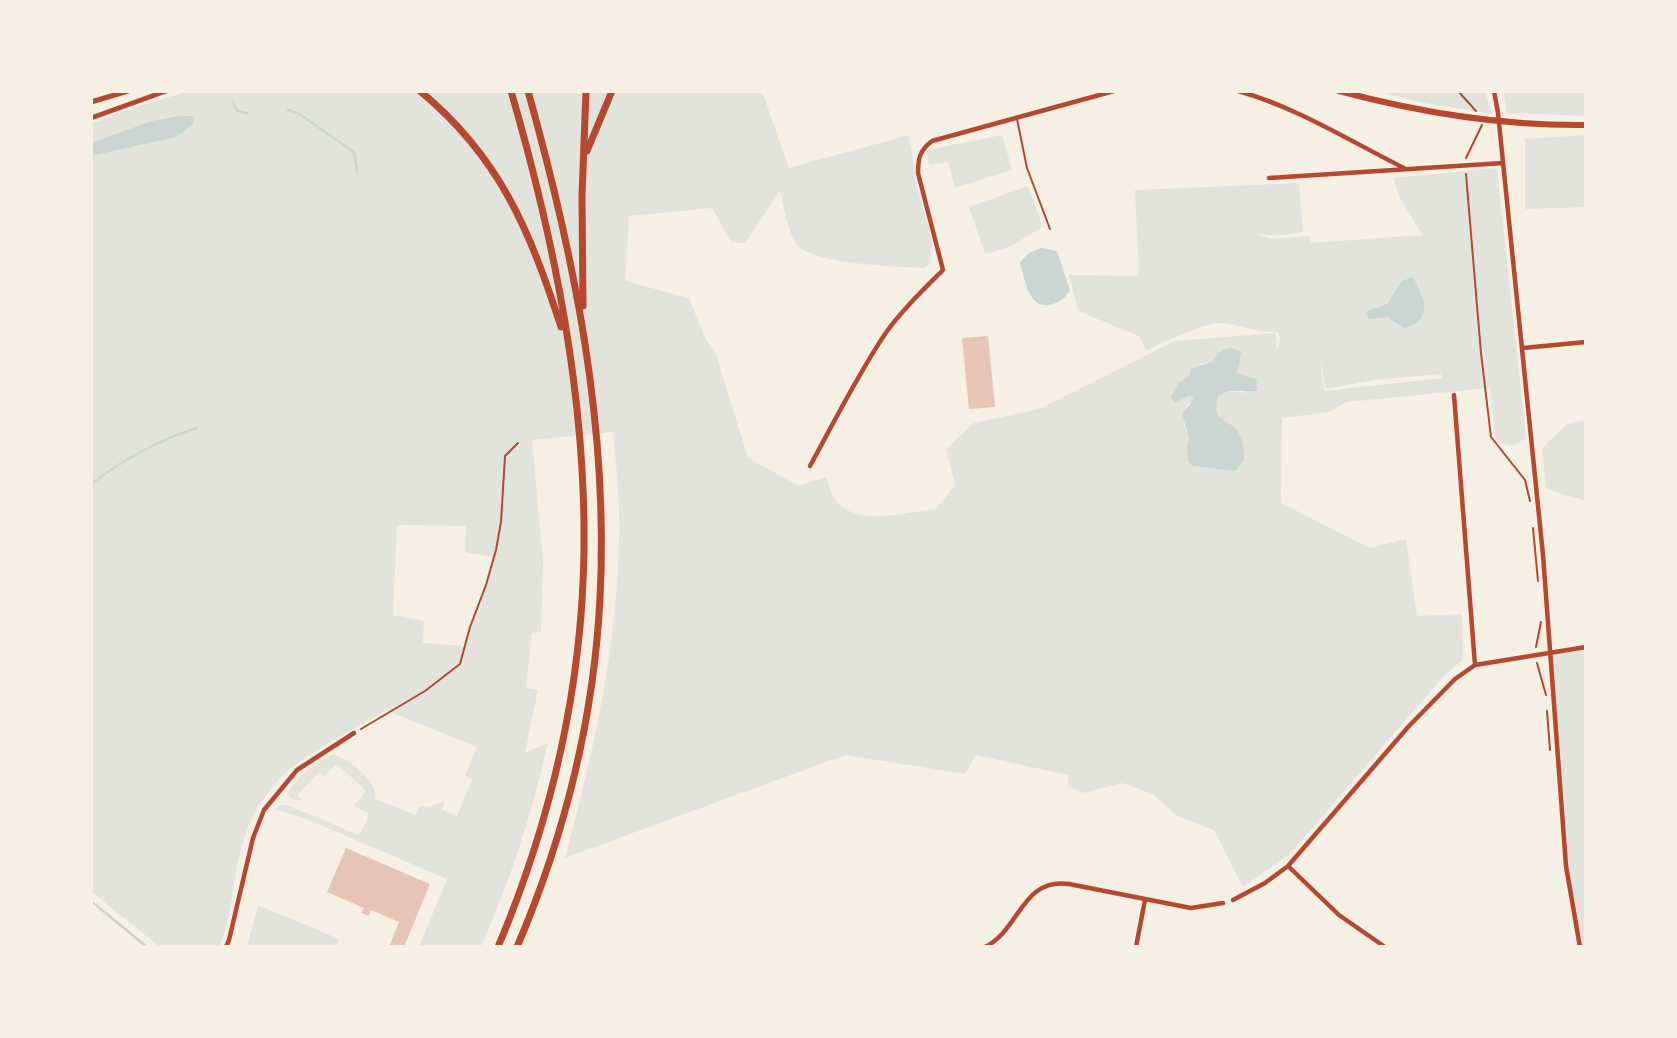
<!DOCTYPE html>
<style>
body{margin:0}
#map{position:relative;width:1677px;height:1038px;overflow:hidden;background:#f6efe4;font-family:Quicksand,sans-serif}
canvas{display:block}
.frame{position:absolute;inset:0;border:93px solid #f6efe4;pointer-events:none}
</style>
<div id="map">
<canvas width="1677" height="1038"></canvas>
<div class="frame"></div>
</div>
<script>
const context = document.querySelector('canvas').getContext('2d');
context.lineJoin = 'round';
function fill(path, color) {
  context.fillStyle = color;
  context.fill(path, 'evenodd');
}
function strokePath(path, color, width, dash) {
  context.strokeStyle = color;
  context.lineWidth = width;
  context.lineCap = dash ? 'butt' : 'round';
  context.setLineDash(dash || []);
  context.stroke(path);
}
const green = new Path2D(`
 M189 91H762L789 168 909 135 916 182 932 239 931 262 925 268C900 267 810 264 796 244 787 229 784 207 780 191L745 243 731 242 712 208 629 216 625 281 689 298 705 338 716 354 748 458 799 486 826 477C829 484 831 496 837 502 859 527 907 512 936 509L955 485 946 449 974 423 1039 409 1174 341 1276 333 1277 349 1281 338 1277 332C1255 333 1234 322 1217 323 1201 325 1161 343 1146 351L1139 336 1078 311 1069 275 1139 276 1135 190 1299 183 1303 232 1277 236 1256 234 1272 239 1309 236 1311 243 1422 235 1399 196 1393 178 1497 168 1526 438 1513 446 1496 443 1490 388 1347 402 1329 412 1282 418 1281 503 1370 548 1406 539 1417 616 1462 614 1463 659 1442 678 1290 854 1243 887 1214 830 1177 816 1153 794 1122 783 1083 793 1068 787V775L975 755 966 774 845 755 565 858C596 744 622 625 619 506 618 481 615 456 613 432L532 440 543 561 541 632 532 633 526 688 538 690 525 753 548 743C532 814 510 881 481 947H419L447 879 304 818 275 809 280 805H287L359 835 366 823 368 813 354 806 366 791 337 764 324 776 319 772 297 795 301 799 299 801 291 798 288 794C295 778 318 760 333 755 349 758 379 782 375 799L416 815 420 806 428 807 445 801 442 810 457 816 472 780 465 776 477 747 386 710C356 729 322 745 294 766 271 783 251 815 243 842 232 877 234 913 219 947H160L91 891V124L129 109ZM1218 358 1236 373 1244 393 1229 391 1217 396C1213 417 1219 419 1236 429L1220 468 1193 466 1189 439 1184 424 1186 406 1192 402 1193 397 1188 396 1179 399C1183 387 1188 369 1201 364 1208 362 1211 363 1218 358ZM1320 360 1326 389 1374 380 1441 374 1442 378 1324 391ZM397 525 466 526 465 552 494 557 465 646 423 643 424 621 393 615Z
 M1373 91H1485L1492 114 1419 102Z
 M1503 91H1586V116L1507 113Z
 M1002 135 1012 170 955 188 948 162 929 165 926 150Z
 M1586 135V207L1525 209V139Z
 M1028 186 1043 227 1009 247 985 254 969 207Z
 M1586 420V501L1546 489 1542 448 1567 424Z
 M1586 647V945L1580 947 1566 866 1550 654Z
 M258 905 339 939 336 947H247Z`);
const water = new Path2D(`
 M179 116H194V123L176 137 91 156V143L152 121Z
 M1041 248 1057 251 1070 290C1066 297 1061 302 1053 304 1028 312 1025 279 1020 262L1029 253Z
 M1413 277C1424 298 1435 320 1404 328L1387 317 1369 319 1365 312 1387 304 1402 281Z
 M1231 348 1241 352 1237 373 1256 379 1258 391H1229L1218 396C1211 424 1227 416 1238 432 1244 441 1244 450 1244 460L1235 471 1193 466 1188 461 1187 445 1189 439 1182 413 1192 402 1193 397 1188 396 1174 403 1171 397 1179 382C1187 380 1190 376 1191 368L1212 362 1222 350Z`);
const stream = new Path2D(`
 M233 101 237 111 247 113
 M288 110 298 113 354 152 357 172
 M91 484C124 459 158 440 197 428
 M91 901 147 947`);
const building = new Path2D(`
 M988 336 995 407 969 409 962 338Z
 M346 848 430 884 404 947H389L399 922 371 910 369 916 361 913 364 908 327 892Z`);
const path = new Path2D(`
 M1458 91 1476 111
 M1466 158 1482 125
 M1466 174 1481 353 1491 437 1525 480 1530 501
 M1533 528 1538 581
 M1536 647 1541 622
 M1537 663 1546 695
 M1547 711 1550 750
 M361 729 425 691 460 664 470 627 486 585 496 550 501 522 505 456 518 443`);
const service = new Path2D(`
 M1017 119 1027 168 1050 229`);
const minor = new Path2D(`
 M1238 91C1296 107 1350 141 1404 168
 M1494 91 1498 113 1543 555 1566 866 1580 947
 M1269 178 1503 163
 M1523 348 1586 342
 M1454 395 1475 665
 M810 466C834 422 857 376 885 334 901 311 923 290 943 270L918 173C918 158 920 150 932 141L1114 91
 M1288 866 1339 915 1385 947
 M1233 900 1265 883 1288 866 1409 726 1455 679 1475 665 1586 647
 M226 947 229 940 253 838 264 810 297 770 354 733
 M985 947C1020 930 1022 877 1069 884L1191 908 1223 903
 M1136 947 1145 900`);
const secondary = new Path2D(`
 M91 102 128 91
 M91 118 166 91`);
const primary = new Path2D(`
 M1339 91C1421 113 1501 126 1586 125`);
const motorway = new Path2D(`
 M420 91C500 157 530 231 561 327
 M587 151 612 91
 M583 306 582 196 586 91
 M498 947C551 821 582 688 584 551 586 396 554 239 511 91
 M517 947C564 837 594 718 600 598 609 426 574 255 528 91`);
fill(green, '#e2e4dc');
fill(water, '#c9d6d2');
strokePath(stream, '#c9d6d2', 2.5);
fill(building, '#e6c5b7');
strokePath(path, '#b5482f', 2);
strokePath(service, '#b5482f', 2);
strokePath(minor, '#b5482f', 4.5);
strokePath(secondary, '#b5482f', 5);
strokePath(primary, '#b5482f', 6);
strokePath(motorway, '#b5482f', 7);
</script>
